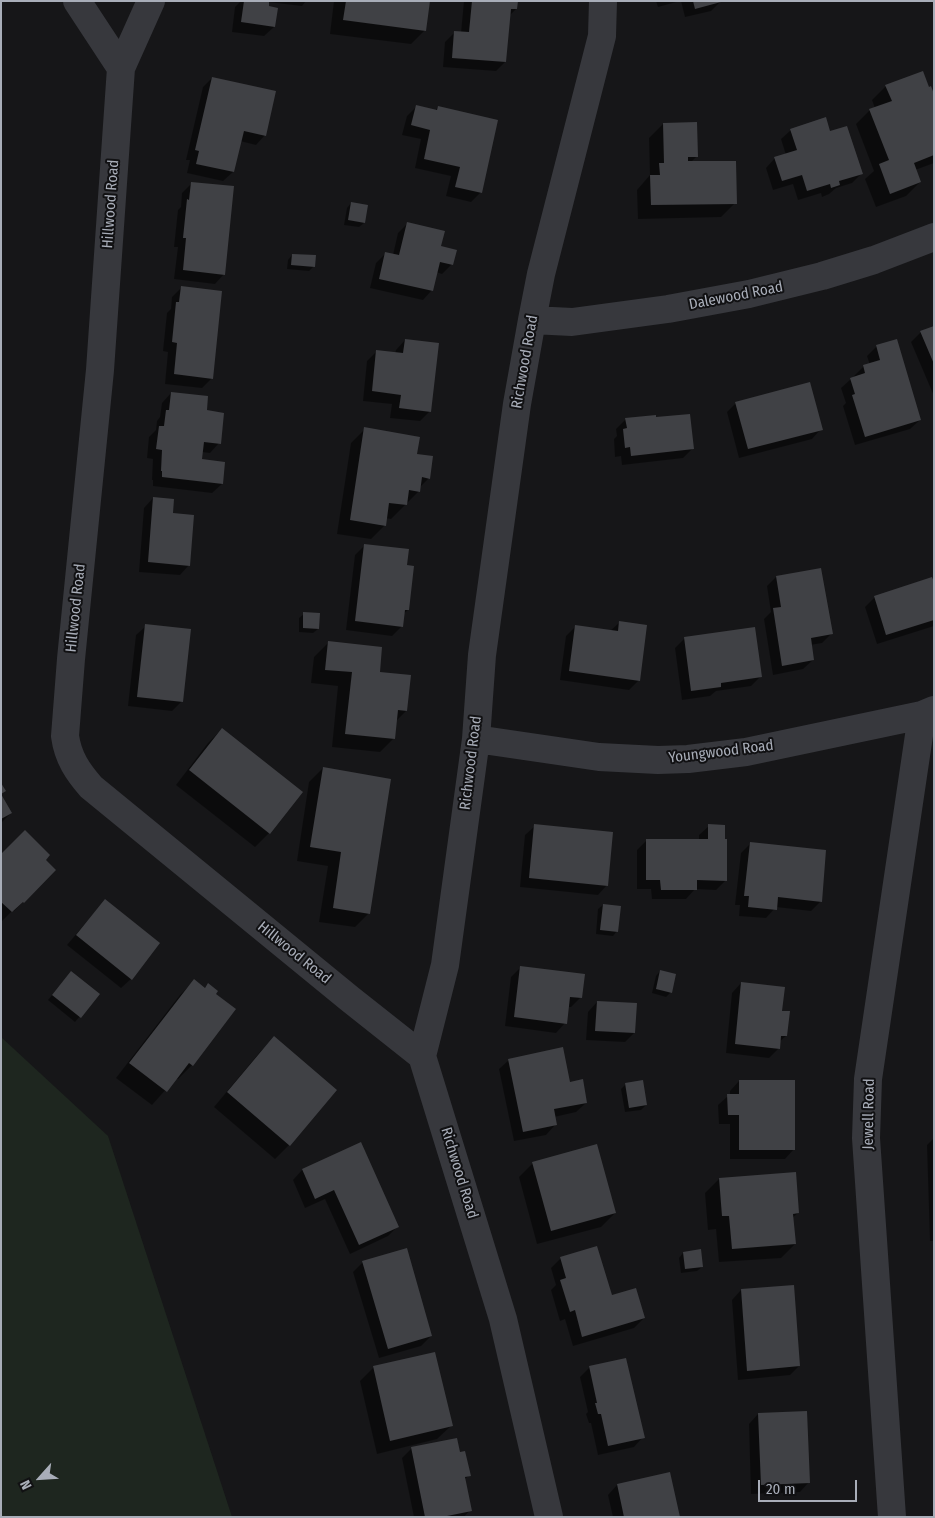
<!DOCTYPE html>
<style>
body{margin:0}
#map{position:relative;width:935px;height:1518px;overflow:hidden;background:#161618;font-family:"Fira Sans Condensed",sans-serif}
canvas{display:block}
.frame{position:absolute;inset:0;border:2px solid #a8adb8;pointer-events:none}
.north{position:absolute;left:15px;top:1453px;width:50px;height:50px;-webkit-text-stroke:4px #111113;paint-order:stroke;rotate:244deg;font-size:14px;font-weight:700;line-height:20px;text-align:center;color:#a8adb8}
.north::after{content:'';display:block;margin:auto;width:18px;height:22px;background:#a8adb8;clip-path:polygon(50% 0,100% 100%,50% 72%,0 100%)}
.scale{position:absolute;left:758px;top:1480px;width:99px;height:22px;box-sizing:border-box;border:2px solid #a8adb8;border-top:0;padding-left:6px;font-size:15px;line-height:18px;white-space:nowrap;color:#a8adb8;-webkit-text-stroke:4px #111113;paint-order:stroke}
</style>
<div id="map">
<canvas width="935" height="1518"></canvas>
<div class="frame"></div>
<div class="north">N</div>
<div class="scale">20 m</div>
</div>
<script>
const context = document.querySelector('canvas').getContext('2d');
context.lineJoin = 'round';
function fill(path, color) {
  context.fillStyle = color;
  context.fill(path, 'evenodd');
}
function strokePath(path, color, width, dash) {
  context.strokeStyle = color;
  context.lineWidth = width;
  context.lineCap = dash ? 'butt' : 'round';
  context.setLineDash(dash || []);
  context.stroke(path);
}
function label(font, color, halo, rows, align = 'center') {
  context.font = font + ' "Fira Sans Condensed",sans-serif';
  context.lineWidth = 4;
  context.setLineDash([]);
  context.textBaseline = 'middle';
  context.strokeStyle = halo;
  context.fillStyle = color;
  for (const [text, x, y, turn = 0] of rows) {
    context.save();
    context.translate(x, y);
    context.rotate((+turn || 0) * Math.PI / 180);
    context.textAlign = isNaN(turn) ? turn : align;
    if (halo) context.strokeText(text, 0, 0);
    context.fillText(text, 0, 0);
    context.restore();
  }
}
const green = new Path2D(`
 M1 1037 108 1136 232 1517H1Z`);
const shadow = new Path2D(`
 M241 1H306L302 6 268 2 267 7 274 27 264 36 232 32 235 7Z
 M334 1H428L425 30 411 44 330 34Z
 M464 1H516V9L509 16 505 62 496 71 443 67 445 42 455 32 461 33Z
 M656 1H680L658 7Z
 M681 1H721L711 11 685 17Z
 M212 78 265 135 256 145 240 141 233 172 223 181 187 173 190 160H186L203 87Z
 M886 86 934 97V163L915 170 920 182 906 196 876 207 865 179 874 171 856 124 870 110 875 108 872 100Z
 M416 107 435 111 438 107 481 192 471 202 446 196 451 176 415 168 421 139 402 135 407 116Z
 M663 124 697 156 690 163 735 203 721 217 638 219 637 190 650 175 649 138Z
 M791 130 830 133 861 174 852 183 836 188 829 194 822 197 821 193 798 200 793 184 773 190 766 168 775 158 786 155 781 139Z
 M192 183 224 274 215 284 174 279 178 247H174L178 210 181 207 182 193Z
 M351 203 364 223 359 227 344 225 347 208Z
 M407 224 440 247 452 264 442 274 436 272 432 290 423 300 370 288 376 263 385 254 393 255 398 233Z
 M292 255 314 266 309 271 287 269 288 260Z
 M181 288 212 378 202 388 165 384 168 352 163 351 167 313 171 309 172 297Z
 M934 327V396L911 342 921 332Z
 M405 340 430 411 420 421 390 418 392 404 363 401 367 361 377 351 395 354 396 350Z
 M877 346 920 420 910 429 855 445 843 406 846 403 841 388 851 379 855 378 854 376 864 366 870 365 867 356Z
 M171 393 205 411 219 443 210 453 202 452 201 461 222 484 212 493 153 486V480H152L153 459 147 458 149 437 156 430 157 421 160 417 162 403Z
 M736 403 821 429 812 439 739 458 727 412Z
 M626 419 693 448 683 458 622 465 621 456 615 457 614 439 617 436 616 429Z
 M365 429 416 455 429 478 420 487 419 491 391 519 386 518 385 525 371 539 337 534 351 443Z
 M153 498 171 515 189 565 180 575 139 572 144 508Z
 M365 545 405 566 408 610 403 614 402 626 392 636 346 630 355 555Z
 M820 569 832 633 822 643 810 645 813 660 803 669 773 675 764 619 771 612 767 586 776 577Z
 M934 586V626L877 644 865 607 875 597Z
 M304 614 318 629 313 633 299 632V618Z
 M620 622 639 680 629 690 560 680 566 636 575 627 610 631Z
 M146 626 182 701 172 711 128 706 136 635Z
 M684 639 761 676 751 686 716 691 710 696 682 700 675 648Z
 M328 643 379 673 406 711 396 721 394 738 380 752 332 747 338 686 311 683 314 657Z
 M222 729 301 792 269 833 255 847 176 785 208 743Z
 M323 768 369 913 355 927 319 922 328 866 297 861 309 782Z
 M1 797 11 813 1 823Z
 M535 826 607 885 598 895 520 887 525 835Z
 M709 826 726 880 716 890 695 889 686 899H652L651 889H637V850L647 840H699V835Z
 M750 844 821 901 811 911 776 907 766 918 739 916 740 905H735L741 853Z
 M1 856 44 860 55 870 14 911 13 910 2 921Z
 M105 900 131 979 121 988 67 945Z
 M603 905 617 931 613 936 596 934 598 909Z
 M521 967 580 998 571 1007H567L565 1023 556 1033 505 1026 511 977Z
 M660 971 671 992 666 997 652 993 656 976Z
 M67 977 99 994 75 1022 48 1000Z
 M194 981 204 989 208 984 192 1065 178 1079 176 1078 152 1105 116 1078 180 995Z
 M741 983 781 1012 786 1036 779 1042V1048L769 1058 726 1053 732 993Z
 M597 1002 634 1033 625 1042 586 1040 588 1012Z
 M274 1038 289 1145 275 1159 214 1107 260 1052Z
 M509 1060 569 1084 586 1103 576 1112 554 1117 555 1125 546 1135 514 1141 499 1069Z
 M739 1081 794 1149 785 1159H730V1124H719L718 1105 728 1096H730V1091Z
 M626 1084 646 1105 641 1110 625 1112 621 1089Z
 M934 1138V1241H930L927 1145Z
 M361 1144 398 1226 388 1236 350 1254 325 1199 305 1208 293 1180 302 1170Z
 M533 1163 615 1213 601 1227 537 1244 519 1177Z
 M719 1179 798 1213 792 1218 795 1244 781 1258 719 1262 716 1229 708 1230 705 1193Z
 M683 1253 702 1267 697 1271 681 1273 679 1258Z
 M561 1258 611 1297 644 1318 634 1328 573 1346 565 1319 560 1321 551 1290 556 1285 551 1268Z
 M363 1262 431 1336 421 1346 379 1358 353 1272Z
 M741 1290 799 1366 790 1375 738 1380 732 1300Z
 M374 1367 452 1425 437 1439 377 1454 360 1381Z
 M590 1367 643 1437 634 1447 598 1455 591 1423H589L586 1414 588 1412 580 1377Z
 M758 1414 809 1482 800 1492 751 1494 749 1424Z
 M456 1439 459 1454 469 1475 464 1480 470 1510 464 1517H414L402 1458 411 1449Z
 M669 1474 679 1517H613L608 1495 617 1485Z`);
const building = new Path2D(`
 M244 1H269V6L278 8 275 27 241 22Z
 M346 1H430L426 31 343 20Z
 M472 1H518L517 9H511L506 62 452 58 454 31 469 32Z
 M693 1H721V2L695 9Z
 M923 71 929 87 931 86 934 94V155L914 163 921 182 890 194 879 164 889 160 869 109 892 101 885 85Z
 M212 77 276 91 266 136 244 131 234 172 196 164 199 151 195 150Z
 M416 105 437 110 438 106 498 120 482 193 455 187 460 167 424 159 430 130 411 125Z
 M826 117 830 131 847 126 863 174 839 181 840 185 831 188 830 184 807 191 802 175 782 181 774 157 797 150 790 129Z
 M697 122 698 157H688V161H736L737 204 651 205 650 175H660L659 163H664L663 123Z
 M191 182 234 186 225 275 183 270 186 238H183L187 199 189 200Z
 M351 202 368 205 365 223 348 220Z
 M407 222 445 231 441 246 457 250 453 265 440 262 433 291 379 279 385 252 399 255Z
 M292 254 316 255 315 267 291 265Z
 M181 286 222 291 213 379 174 374 177 343 172 342 176 302H179Z
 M934 326V364L920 331Z
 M405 339 439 343 431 412 399 408 401 395 372 391 376 350 403 353Z
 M897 339 921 420 865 437 852 395 855 394 850 378 865 373 863 365 880 360 876 345Z
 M810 382 823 430 748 449 735 402Z
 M171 392 208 396 207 410 224 413 221 444 204 442 202 459 225 462 223 484 162 477V471H161L162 450 156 449 159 426H164L166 410H169Z
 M690 414 694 449 631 456 630 447 625 448 623 429 627 428 625 418 656 415V417Z
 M364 427 420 437 417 454 433 456 430 479 422 477 420 492 409 490 407 505 389 503 386 526 350 520Z
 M153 497 174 499 173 513 194 515 190 566 148 562Z
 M364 544 409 549 407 565 414 566 409 610H405L403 627 355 621Z
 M821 568 833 634 811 638 814 660 782 666 773 608 781 607 776 576Z
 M932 577 934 582V620L886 635 874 596Z
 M303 612 320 613 319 629 303 628Z
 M619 621 647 625 640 681 569 671 575 625 618 631Z
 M145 624 191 629 183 702 137 697Z
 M755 627 762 677 721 683V687L691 691 684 637Z
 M328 641 382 647 380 672 411 675 407 711 398 710 395 739 345 734 352 672 325 670Z
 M222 728 303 792 270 834 189 770Z
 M323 767 391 779 370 914 333 908 341 852 310 847Z
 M1 783 6 791 1 794Z
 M1 794 12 813 1 819Z
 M534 824 613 832 608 886 529 878Z
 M708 824 725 825V839H727V881L697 880V890H661L660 880H646V839H708Z
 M25 830 50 855 46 860 56 870 24 903 23 902 12 912 1 902V854Z
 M750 842 826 850 822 902 778 897 777 910 748 907 749 896H744Z
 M105 899 160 943 132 980 76 935Z
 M603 904 621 906 618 932 600 930Z
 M520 966 585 974 582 998 570 997 567 1024 514 1017Z
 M660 970 676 974 672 993 656 989Z
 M71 971 100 994 81 1018 52 995Z
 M194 979 205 988 208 983 218 991 216 994 236 1009 193 1066 189 1063 167 1092 129 1063Z
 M741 982 785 987 782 1011H790L787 1036H781L780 1049 735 1044Z
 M597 1001 637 1003 635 1033 595 1031Z
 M274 1036 337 1090 290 1146 227 1092Z
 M563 1047 570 1082 583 1079 587 1103 554 1109 557 1125 523 1132 508 1059Z
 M643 1080 647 1105 629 1108 625 1083Z
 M739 1080H795V1150H739V1115H728L727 1094H739Z
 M361 1142 399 1227 359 1245 334 1190 315 1199 302 1169Z
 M597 1144 616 1213 551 1231 532 1162Z
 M796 1172 799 1213 793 1214 796 1244 732 1249 729 1216H722L719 1178Z
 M597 1246 612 1295 636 1288 645 1318 582 1337 575 1310 570 1312 560 1280 566 1278 560 1257Z
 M407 1248 432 1336 388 1349 362 1261Z
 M701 1249 703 1267 685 1269 683 1252Z
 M794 1285 800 1366 747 1371 741 1289Z
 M435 1352 453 1426 390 1441 373 1366Z
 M626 1358 645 1438 608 1446 601 1414H598L595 1403H597L589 1366Z
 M807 1411 810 1483 761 1485 758 1413Z
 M457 1438 460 1452 465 1451 471 1476 465 1477 472 1511 442 1517H425L411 1447Z
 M670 1472 680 1517H624L617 1484Z`);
const minor = new Path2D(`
 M77 1 121 68
 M151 1 121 68 100 370 71 659 65 736C68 758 78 772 91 787L350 999 422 1056
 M532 320 572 322 668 309 749 294 822 276 874 260 934 237
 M476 739 599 757 658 760 688 759 746 752 922 715 934 710
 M549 1517 503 1319 422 1056 445 965 476 739 482 655 517 404 532 320 541 274 602 36 603 1
 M892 1517 866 1138 868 1079 922 715`);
const streetNames = [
 ["Hillwood Road",111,204,-86],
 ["Dalewood Road",736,296,-11],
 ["Richwood Road",525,362,-80],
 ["Hillwood Road",76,608,-84],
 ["Youngwood Road",721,752,-7],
 ["Richwood Road",471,763,-83],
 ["Hillwood Road",294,953,39],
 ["Jewell Road",869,1114,-89],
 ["Richwood Road",459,1173,73]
];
fill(green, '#1e261f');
fill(shadow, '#0007');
fill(building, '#404145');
strokePath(minor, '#37383d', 28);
label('15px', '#a8adb8', '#111113', streetNames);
</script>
